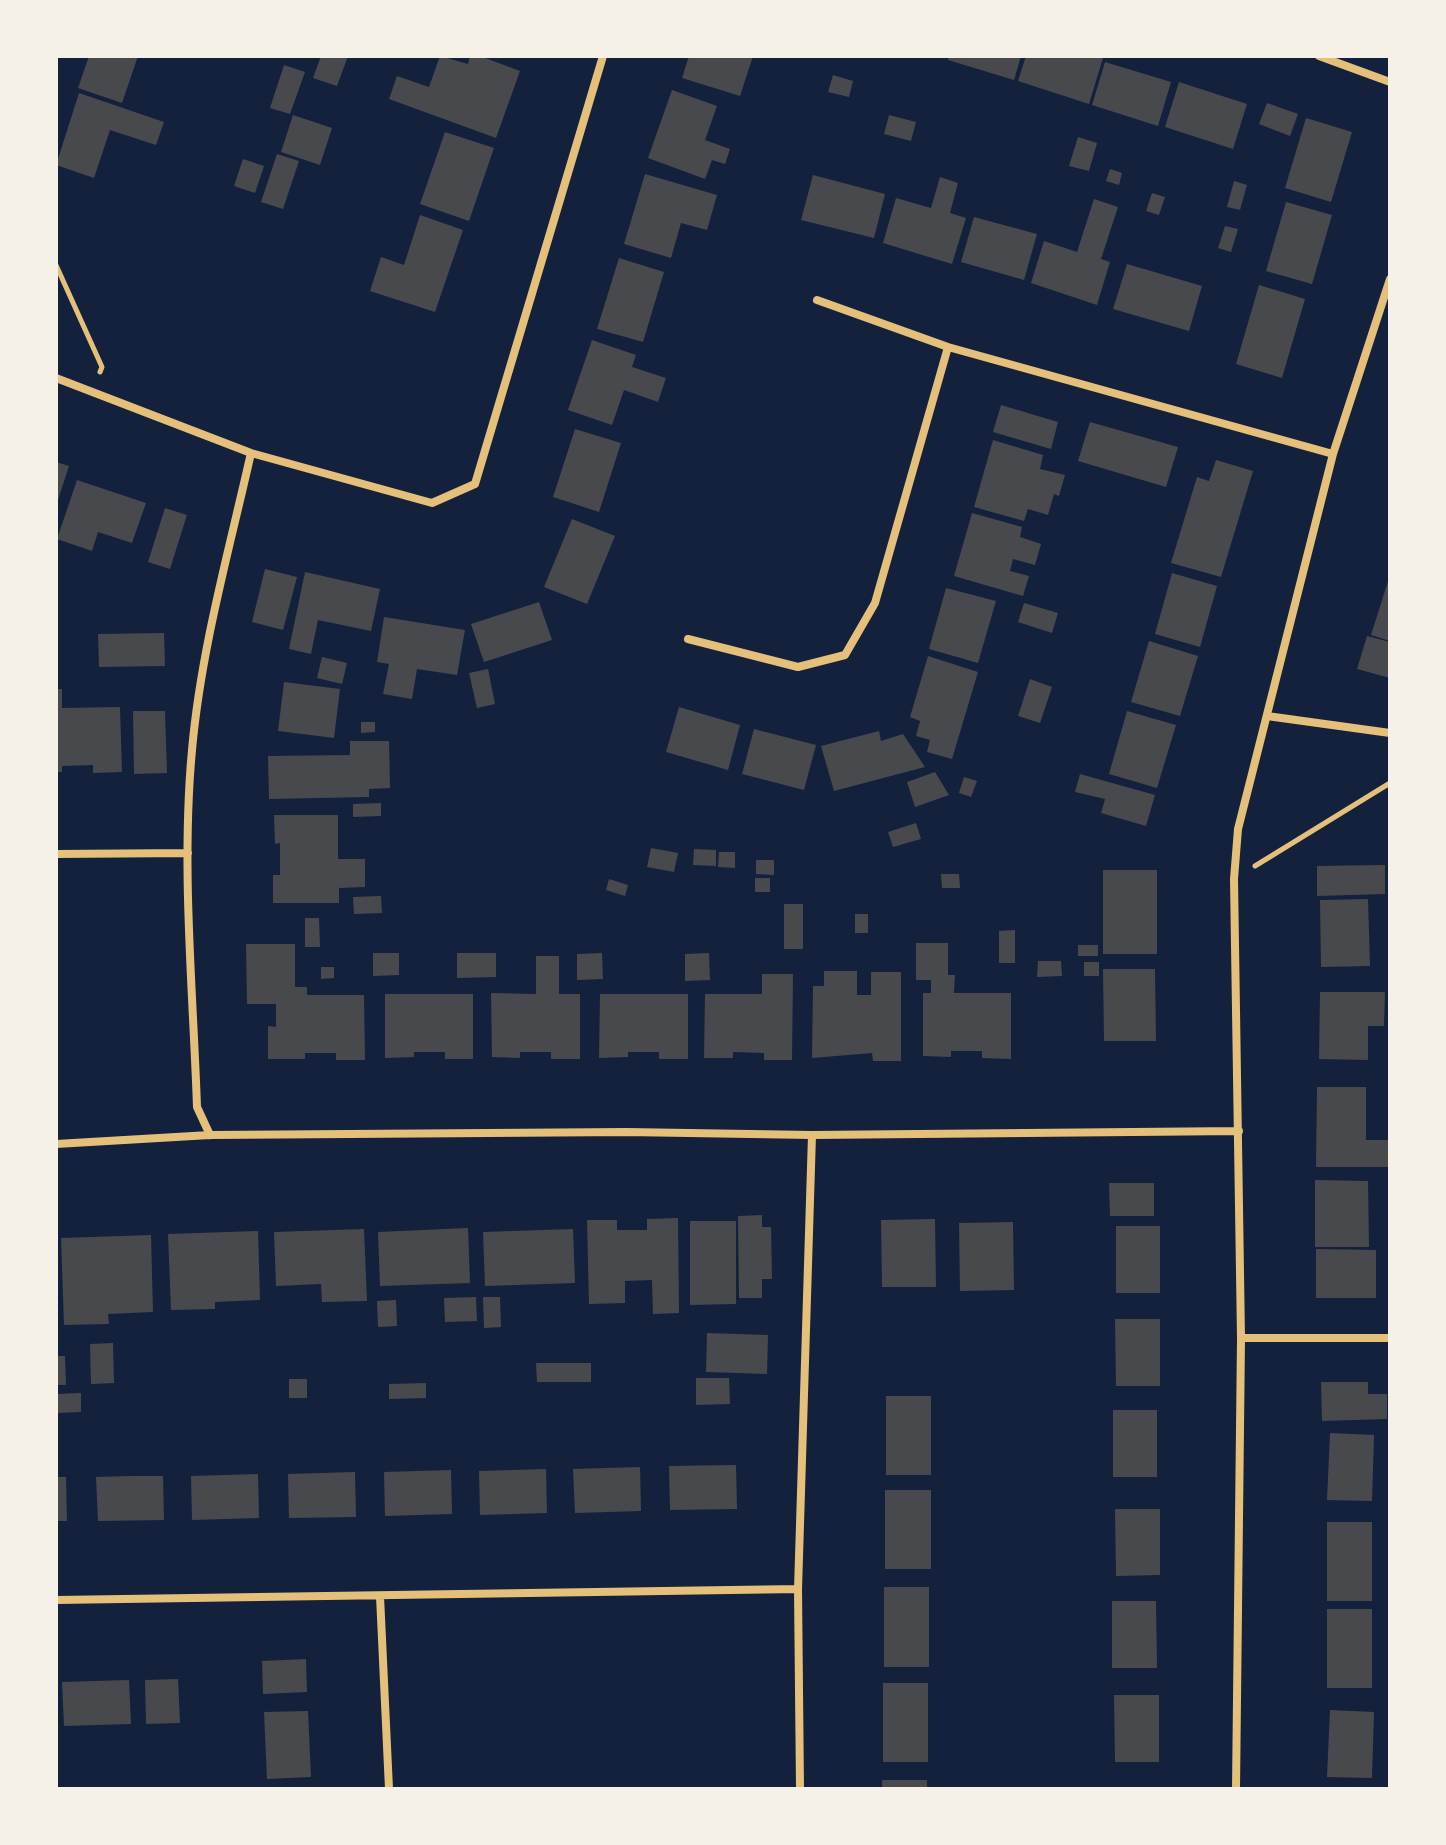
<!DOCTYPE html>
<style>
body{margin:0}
#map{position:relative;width:1446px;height:1845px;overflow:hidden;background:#14213d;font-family:"Fira Sans",sans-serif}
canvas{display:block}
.frame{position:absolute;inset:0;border:58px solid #f6f1e7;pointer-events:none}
</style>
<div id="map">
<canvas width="1446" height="1845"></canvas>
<div class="frame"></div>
</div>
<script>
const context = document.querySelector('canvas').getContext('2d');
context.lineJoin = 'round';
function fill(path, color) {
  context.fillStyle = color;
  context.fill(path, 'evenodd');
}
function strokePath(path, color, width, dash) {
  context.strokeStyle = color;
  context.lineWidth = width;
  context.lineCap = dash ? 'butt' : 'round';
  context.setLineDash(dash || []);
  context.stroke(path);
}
const building = new Path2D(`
 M89 56H138L122 103 78 88Z
 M321 56H348L337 86 313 78Z
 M440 56 468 64 470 56H480L520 71 496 138 389 99 397 76 429 87Z
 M689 56H753L740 96 682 78Z
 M949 56H1021L1014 80 948 60Z
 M1026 56 1103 58 1089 104 1018 81Z
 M1105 62 1171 82 1158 126 1092 105Z
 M284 65 305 72 290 114 270 108Z
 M833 75 853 81 849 97 828 92Z
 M1179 82 1247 104 1233 149 1165 127Z
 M672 90 717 106 705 140 730 149 725 164 712 160 705 179 648 158Z
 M79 93 164 122 156 145 110 130 94 178 56 165Z
 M1267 103 1298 114 1290 136 1259 124Z
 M293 115 332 128 320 165 281 152Z
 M889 115 916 122 911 141 884 134Z
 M1306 118 1352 132 1331 202 1285 188Z
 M445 132 494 148 469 221 420 204Z
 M1078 137 1097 143 1089 171 1069 166Z
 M277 154 299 161 283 209 261 202Z
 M243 159 264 166 255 193 234 186Z
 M1110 169 1122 173 1119 185 1106 181Z
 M645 174 717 195 707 230 681 223 671 258 624 244Z
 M813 175 885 194 874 238 801 220Z
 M940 177 958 183 950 213 966 218 952 264 883 243 896 198 931 208Z
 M1234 181 1247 185 1240 210 1227 207Z
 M1152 193 1165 197 1159 215 1146 211Z
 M1094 199 1118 207 1101 259 1110 262 1097 305 1031 283 1044 241 1077 252Z
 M1286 202 1332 215 1312 284 1266 271Z
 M420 215 463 230 435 312 370 291 381 257 404 265Z
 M974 217 1037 234 1024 280 961 262Z
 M1225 226 1238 229 1231 252 1218 248Z
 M619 258 664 272 643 342 597 329Z
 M1127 264 1202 286 1189 331 1113 309Z
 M1259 285 1305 299 1282 378 1236 364Z
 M592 340 636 355 632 367 666 378 658 402 624 390 612 425 568 410Z
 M1001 405 1058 422 1051 449 993 432Z
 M1090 422 1178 447 1166 487 1078 461Z
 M575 429 621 443 599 512 553 497Z
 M993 440 1043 455 1040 469 1065 475 1059 496 1054 494 1048 515 1028 509 1024 521 974 507Z
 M1216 460 1253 471 1221 577 1171 563 1197 477 1209 481Z
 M56 462 69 466 57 503H56Z
 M77 480 146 503 132 543 98 532 92 551 57 539Z
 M165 508 187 515 170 569 148 562Z
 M972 513 1022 527 1020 537 1041 544 1035 565 1013 559 1010 571 1029 576 1023 596 954 576Z
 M572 519 615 536 587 604 544 587Z
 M265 569 297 577 283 630 252 622Z
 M305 572 380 589 371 631 318 620 311 654 289 649Z
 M1172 573 1217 586 1200 647 1155 634Z
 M1389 578H1390V641L1371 635Z
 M946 588 996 601 978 663 929 649Z
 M539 602 552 640 484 662 471 624Z
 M1024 603 1058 613 1052 633 1018 622Z
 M384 617 465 630 457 675 417 669 412 699 383 694 389 664 377 662Z
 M164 633 165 666 99 667 98 634Z
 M1367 636 1390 642V678L1357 669Z
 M1149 641 1198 656 1180 716 1131 702Z
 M928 656 978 672 952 759 927 752 930 740 916 736 920 721 910 717Z
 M322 657 347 663 342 684 317 678Z
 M488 669 495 704 477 708 469 673Z
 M1030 679 1052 687 1040 723 1018 716Z
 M284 682 340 689 334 738 278 731Z
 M56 689H62V708L120 707 122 772 93 773V765L62 766V772H56Z
 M679 707 740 725 728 770 666 752Z
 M133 711H165L167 773 134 774Z
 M1127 711 1176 725 1157 788 1109 774Z
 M361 722H375V732L361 733Z
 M754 729 816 745 804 790 742 774Z
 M879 731 881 741 903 734 925 767 834 791 821 746Z
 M350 741H389L390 788 369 789V797L269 799 268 756 350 755Z
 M935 772 949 795 915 807 907 782Z
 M1080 774 1155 795 1146 826 1101 813 1105 799 1075 792Z
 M964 777 977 781 971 797 959 793Z
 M381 803V816L353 817V804Z
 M274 815H338V859H365V887L339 888V903H273V875H280V843L275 844Z
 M916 823 921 839 893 847 888 832Z
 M651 848 678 853 674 872 647 867Z
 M694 849 716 850V866L693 865Z
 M719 852H735V868L718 867Z
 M756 860H774V875L756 874Z
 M1385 865V894L1317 896V866Z
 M1103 870H1157V954H1103Z
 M941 874H959L960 888H942Z
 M755 878H770V892H755Z
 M609 879 628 885 625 896 606 890Z
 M381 896 382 913 354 914 353 897Z
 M1368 899 1370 966 1321 967 1320 900Z
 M784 904H803V949H784Z
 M855 914H868V933H855Z
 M305 918H319L320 947H305Z
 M1015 930V963H999V931Z
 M916 943H948V975H955L954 993H1011V1059L982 1058V1051H951V1057L923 1056V993H931V980H916Z
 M246 944H295V987H307V995H364L365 1060H336V1053H305V1059H268V1026L276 1027V1004H247Z
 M1078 945H1098V956H1078Z
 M373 953H399V975L373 976Z
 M457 953H496V977L457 978Z
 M602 953 603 979 577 980V954Z
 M709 953 710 980 685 981V954Z
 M536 956H559V994H580V1059H551V1052H520V1058L492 1057 491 993 536 994Z
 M1038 961H1061L1062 976 1037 977Z
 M1084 962H1099V976H1084Z
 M321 967H334V978L321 979Z
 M1103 969H1155L1156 1041H1104Z
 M824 971H857V995H871V972H901V1061H873L872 1053 812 1058 813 986H824Z
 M762 974H793L792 1060H764V1053L733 1052V1058H704L705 994H762Z
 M1320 992H1385L1384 1026H1368V1060L1319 1059Z
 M385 994H473V1059H445V1052H414V1057L385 1058Z
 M600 994H688V1059H659V1052H628V1057L599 1058Z
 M1317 1087H1366V1140H1390V1167H1316Z
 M1315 1180 1368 1181 1369 1247H1315Z
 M1109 1183H1154V1216H1110Z
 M762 1215V1227H771L772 1279H762V1298H739L738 1216Z
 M678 1218 679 1313 653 1314 652 1280 625 1281V1303L589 1304 587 1220H617V1230H647V1219Z
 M935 1219 936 1287H882L881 1220Z
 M690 1221H736V1304L690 1305Z
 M1013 1222 1014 1290 960 1291 959 1223Z
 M1116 1226H1160V1293H1116Z
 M468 1228 470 1283 380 1286 378 1232Z
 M364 1229 367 1301 322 1302 321 1284 276 1286 274 1232Z
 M573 1229 575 1283 485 1286 483 1232Z
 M258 1231 260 1300 215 1302V1309L171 1310 168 1234Z
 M151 1235 153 1312 108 1314 109 1324 64 1325 61 1238Z
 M1316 1249 1376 1250V1298H1316Z
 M476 1297 477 1321 445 1322 444 1298Z
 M483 1297H500L501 1327 484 1328Z
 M396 1300 397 1326 378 1327 377 1301Z
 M1115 1319H1160V1386H1116Z
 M707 1333 768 1335 767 1374 706 1372Z
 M113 1343 114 1383 91 1384 90 1344Z
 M56 1356H65L66 1385H56Z
 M536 1363H591V1382H537Z
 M696 1378H729L730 1404 696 1405Z
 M289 1379H307V1398H289Z
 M1321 1382H1368V1394H1387V1419L1322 1421Z
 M426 1383V1398L389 1399V1384Z
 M81 1393V1412L56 1413V1394Z
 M886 1396H931V1475H886Z
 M1113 1410H1157V1477H1113Z
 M1330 1433 1374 1435 1372 1501 1327 1500Z
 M736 1465 737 1509 670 1510 669 1466Z
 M640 1467 641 1511 575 1513 573 1469Z
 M546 1469 547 1513 480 1515 479 1471Z
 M451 1470 452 1514 385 1516 384 1472Z
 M355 1472 356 1517 289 1518 288 1474Z
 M258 1474 259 1518 192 1520 191 1476Z
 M130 1476H163L164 1520 98 1521 96 1477Z
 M56 1477H66L67 1521H56Z
 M885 1490H931V1569H885Z
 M1115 1509H1160V1575L1116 1576Z
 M1327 1522H1372V1601H1327Z
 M884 1587H929V1667H884Z
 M1112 1601H1156L1157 1668H1112Z
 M1327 1609H1372V1688H1327Z
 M306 1659 307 1692 263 1694 262 1661Z
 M178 1679 180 1723 146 1724 145 1680Z
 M129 1680 131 1724 64 1726 62 1682Z
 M883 1683H928V1762H883Z
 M1114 1695H1159V1762H1115Z
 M1330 1710 1374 1712 1372 1778 1327 1777Z
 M308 1711 311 1777 267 1779 264 1712Z
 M882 1780H927V1789H882Z`);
const path = new Path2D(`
 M56 265 102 367 100 372
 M1255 866 1390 783`);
const minor = new Path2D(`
 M1319 56 1390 82
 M817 300 948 347 1333 454
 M56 378 251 453 432 503 475 484 603 56
 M688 639 798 667 845 655 875 603 948 347
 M1267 716 1390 733
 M56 854 188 853
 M210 1135 197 1107C193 989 181 868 192 750 201 649 229 551 251 453
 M56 1144 210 1135 627 1132 812 1135 1239 1131
 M1241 1338H1390
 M380 1596 389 1789
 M56 1600 798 1589
 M800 1789 798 1589 812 1135
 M1236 1789 1241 1338 1234 879 1238 829 1333 454 1390 279`);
fill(building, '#48494c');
strokePath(path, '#e5c07b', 5);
strokePath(minor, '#e5c07b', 8);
</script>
